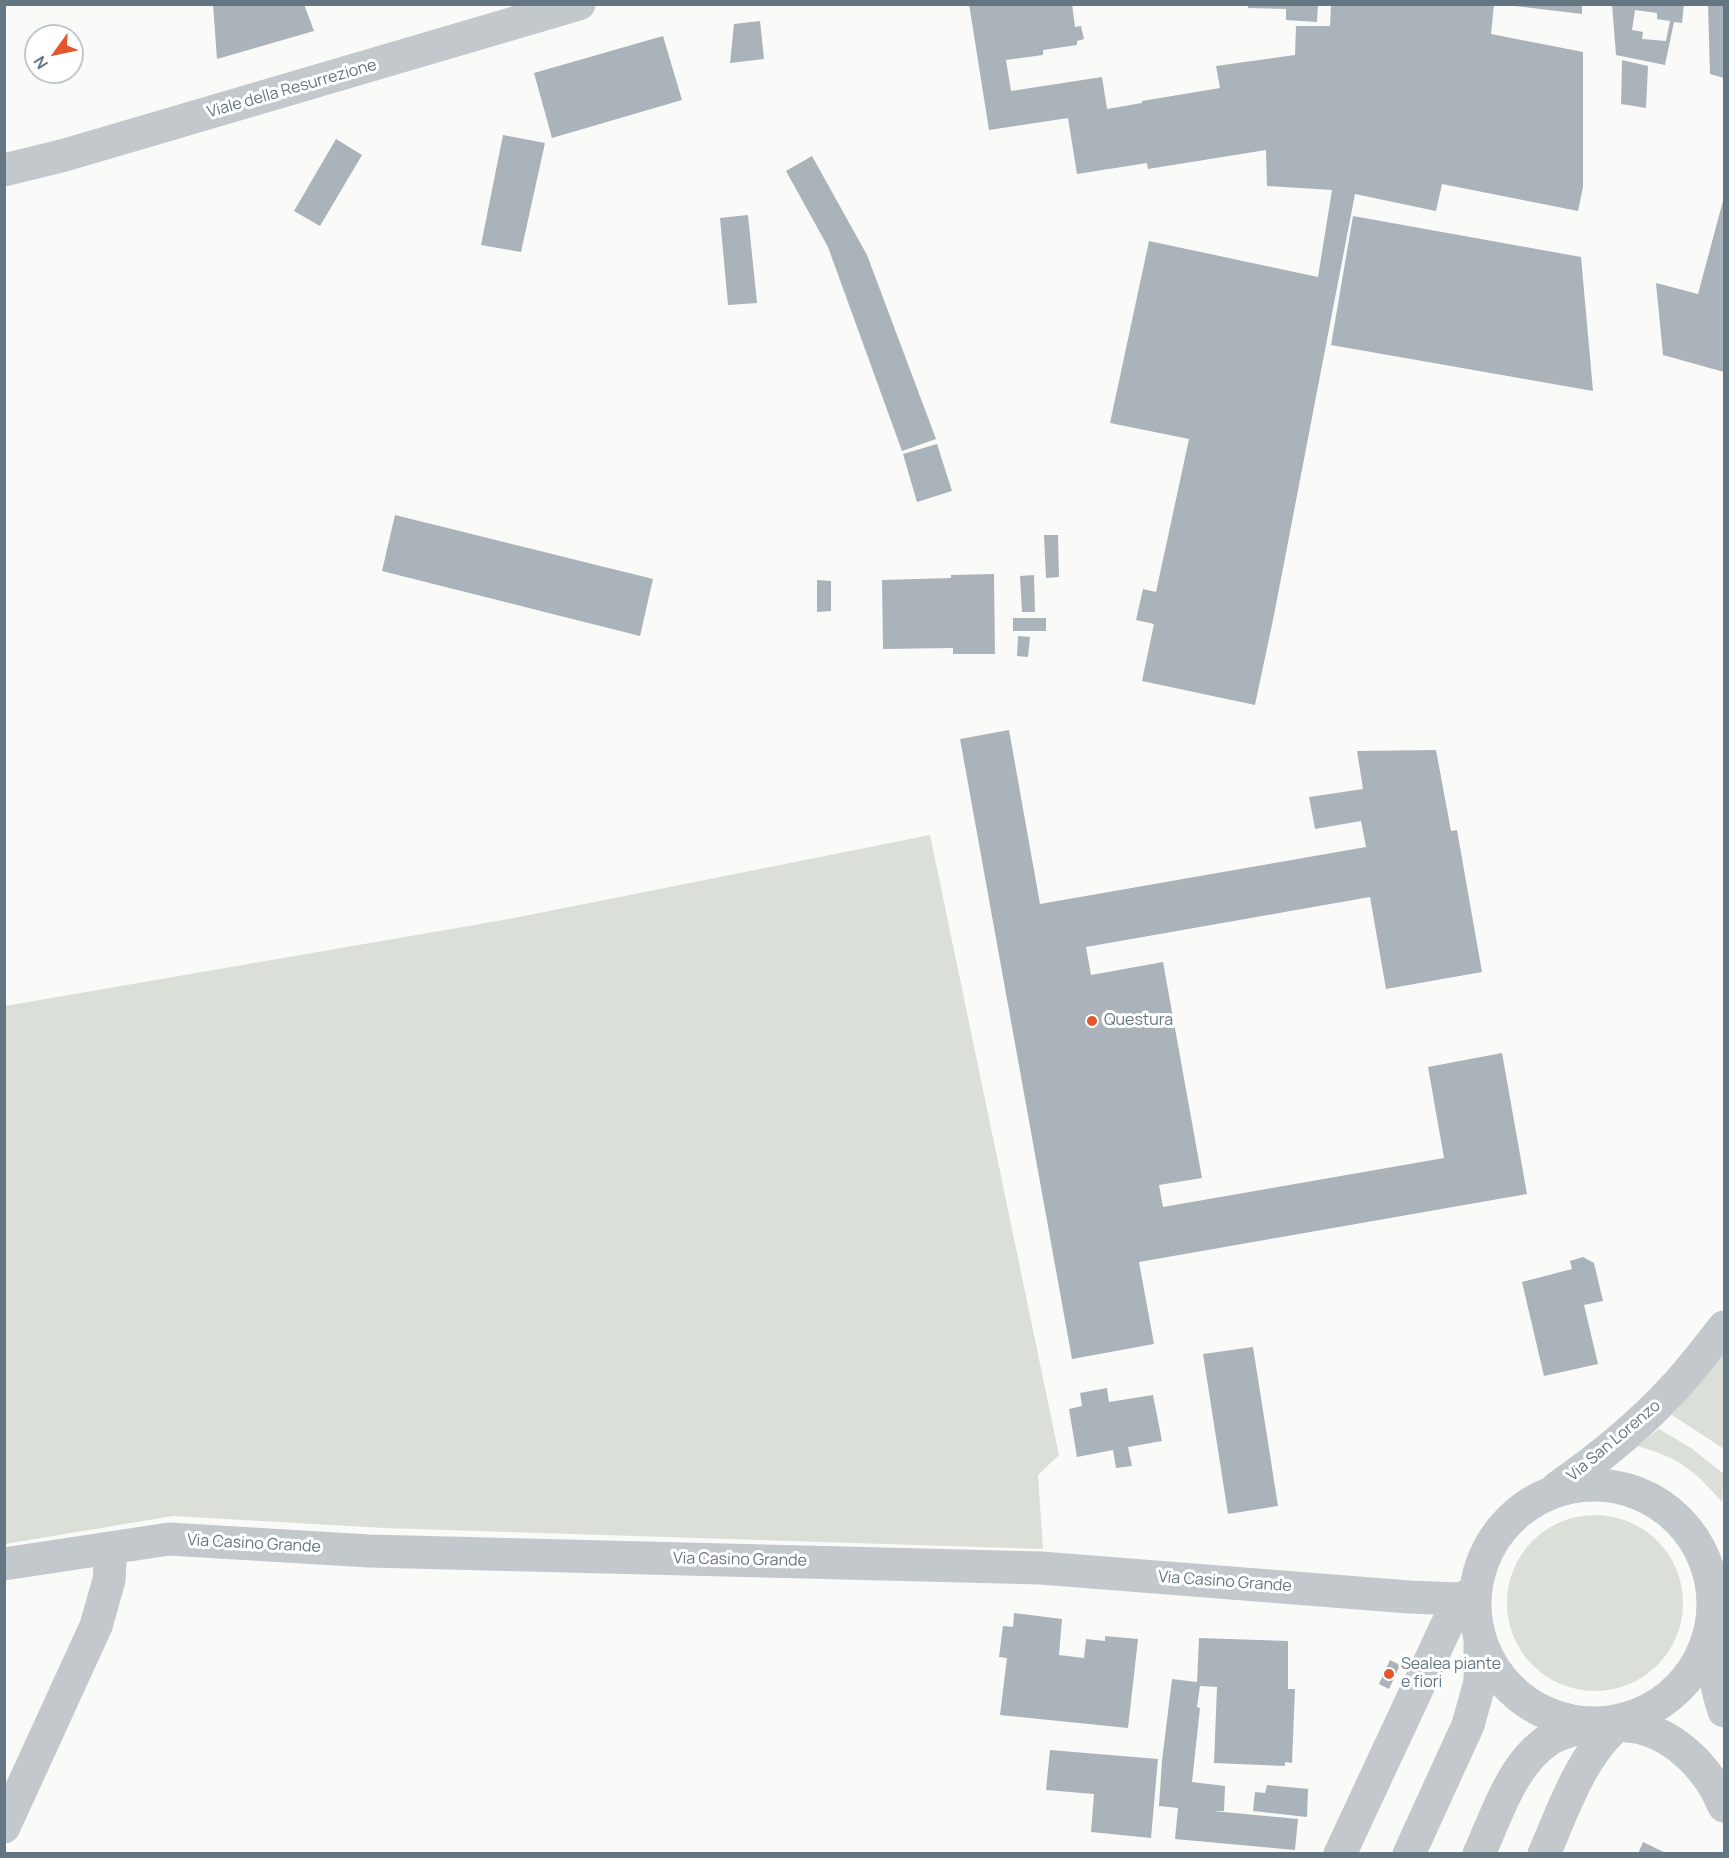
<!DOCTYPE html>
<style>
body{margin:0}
#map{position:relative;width:1729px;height:1858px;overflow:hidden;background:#fafaf8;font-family:Manrope,sans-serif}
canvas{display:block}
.frame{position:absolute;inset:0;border:6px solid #657683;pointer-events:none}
.north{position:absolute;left:24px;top:24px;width:60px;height:60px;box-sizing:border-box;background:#fff;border:2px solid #c1c8cd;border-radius:50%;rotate:237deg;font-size:16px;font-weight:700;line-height:24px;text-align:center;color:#657683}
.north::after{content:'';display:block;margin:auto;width:21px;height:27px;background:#e4572e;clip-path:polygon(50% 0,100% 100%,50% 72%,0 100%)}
</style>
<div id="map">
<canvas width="1729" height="1858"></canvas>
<div class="frame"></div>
<div class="north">N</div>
</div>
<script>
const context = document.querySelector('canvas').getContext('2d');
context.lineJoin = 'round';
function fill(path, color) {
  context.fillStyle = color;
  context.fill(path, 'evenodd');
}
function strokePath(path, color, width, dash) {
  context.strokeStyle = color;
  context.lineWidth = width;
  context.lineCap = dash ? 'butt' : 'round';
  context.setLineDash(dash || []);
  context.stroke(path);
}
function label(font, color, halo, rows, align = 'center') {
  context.font = font + ' Manrope,sans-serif';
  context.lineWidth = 6;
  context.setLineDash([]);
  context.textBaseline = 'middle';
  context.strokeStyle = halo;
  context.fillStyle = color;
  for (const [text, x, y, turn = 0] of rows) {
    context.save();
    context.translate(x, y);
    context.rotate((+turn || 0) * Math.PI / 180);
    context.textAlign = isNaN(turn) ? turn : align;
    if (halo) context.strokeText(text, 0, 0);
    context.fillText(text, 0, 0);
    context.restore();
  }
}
const green = new Path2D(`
 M930 835 1059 1455 1038 1475 1043 1549 384 1528 173 1516 5 1544V1006L509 919Z
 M1724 1352V1449L1672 1415Z
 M1659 1429 1691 1448 1724 1474 1722 1502C1694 1470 1678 1457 1637 1446Z
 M1507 1603a88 88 0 1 1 176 0a88 88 0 1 1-176 0Z`);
const building = new Path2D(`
 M213 4H304L314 31 217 59Z
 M969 4H1072L1075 27 1081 26 1084 39 1077 41V45L1043 50V55L1006 60 1011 91 1102 77 1107 109 1142 103V101L1220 88 1216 66 1295 55 1296 26H1330L1331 4H1494L1491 34 1583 52V187L1578 211 1442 184 1436 211 1355 194 1274 615 1255 705 1142 681 1154 624 1136 620 1143 589 1156 592 1189 439 1110 423 1149 241 1318 277 1332 190 1267 186 1266 150 1148 169 1147 163 1077 174 1068 118 989 130Z
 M1248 4H1318L1317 22 1286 20V9L1248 8Z
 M1515 4H1582V14L1515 6Z
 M1612 4H1684L1682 23 1674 22 1665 65 1616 55ZM1635 10 1657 13V19L1670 21 1666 41 1642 39 1643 32 1632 30Z
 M1708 4H1724V78L1710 74Z
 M760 21 764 59 730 63 734 24Z
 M663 36 682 100 552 138 534 73Z
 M1622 60 1648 66 1646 108 1621 104Z
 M503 135 545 143 521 252 481 245Z
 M336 139 362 155 320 226 294 211Z
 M812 156 867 255 936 439 902 451 828 247 786 171Z
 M1724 197V372L1663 355 1656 283 1698 294Z
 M748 215 757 303 728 305 720 218Z
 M1353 216 1581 257 1593 391 1331 345Z
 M937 444 952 491 917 502 903 454Z
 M395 515 653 579 640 636 382 571Z
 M1044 535H1058L1059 577 1046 578Z
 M994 574 995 654H953V648L883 649 882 580 951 578V575Z
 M1034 575 1035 612H1022L1020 576Z
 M817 580 831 581V611L817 612Z
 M1013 618H1046V631H1013Z
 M1018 636 1030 637 1028 657 1017 656Z
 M1009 730 1040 904 1366 847 1361 821 1315 829 1309 797 1363 789 1357 751 1436 750 1451 831 1457 830 1482 972 1386 989 1370 897 1086 947 1091 975 1163 962 1202 1178 1159 1185 1163 1207 1444 1158 1428 1067 1502 1053 1527 1194 1139 1262 1154 1344 1072 1359 960 739Z
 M1583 1257 1594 1263 1603 1301 1584 1305 1598 1364 1544 1376 1522 1282 1572 1269 1570 1261Z
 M1253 1347 1278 1506 1228 1514 1203 1354Z
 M1107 1388 1109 1402 1153 1395 1162 1441 1128 1447 1132 1466 1116 1468 1113 1450 1077 1457 1069 1409 1082 1406 1080 1393Z
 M1014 1613 1062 1619 1059 1655 1084 1658 1086 1639 1105 1641V1636L1138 1639 1128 1728 1000 1715 1007 1658 999 1657 1003 1626 1013 1627Z
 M1199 1638 1288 1641V1689H1295L1292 1763 1285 1762V1766L1214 1763 1217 1687 1200 1686 1197 1707 1200 1708 1192 1782 1225 1786 1224 1811H1213L1298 1819 1295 1850 1175 1839 1178 1808 1159 1806 1162 1761 1172 1679 1197 1682Z
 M1390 1660 1400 1665 1389 1689 1379 1684Z
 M1050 1750 1158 1759 1151 1838 1091 1832 1094 1794 1046 1790Z
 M1267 1785 1308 1789 1307 1817 1253 1811 1255 1792 1265 1793Z
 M1643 1842 1668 1854H1638Z`);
const minor = new Path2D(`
 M4 170 65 155 579 4
 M1475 1604a119 119 0 1 1 238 0a119 119 0 1 1-238 0Z
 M1558 1487C1600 1458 1639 1426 1674 1388 1692 1369 1708 1347 1724 1327
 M4 1564 169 1539 369 1551 1041 1568 1409 1597 1459 1599 1475 1593
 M1711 1633C1712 1660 1715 1685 1724 1711
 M4 1827 96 1626 109 1580 111 1548
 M1340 1854 1459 1599
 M1409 1854 1468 1725 1480 1682V1641
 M1479 1854C1497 1815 1512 1763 1550 1739 1562 1732 1577 1729 1590 1725
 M1544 1854C1562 1813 1582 1753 1618 1725 1626 1726 1634 1726 1641 1728 1679 1738 1710 1771 1724 1806`);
const markers = [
 [1092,1021,6,"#e4572e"],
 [1389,1674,6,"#e4572e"]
];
const streetNames = [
 ["Viale della Resurrezione",292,89,-16],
 ["Via San Lorenzo",1614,1441,-40],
 ["Via Casino Grande",254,1544,3],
 ["Via Casino Grande",740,1560,1],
 ["Via Casino Grande",1225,1582,4]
];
const poiNames = [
 ["Questura",1104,1021],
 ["Sealea piante",1401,1665],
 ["e fiori",1401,1683]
];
fill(green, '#dadfd7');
fill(building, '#aab3b9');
strokePath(minor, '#c3c8cc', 33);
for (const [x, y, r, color] of markers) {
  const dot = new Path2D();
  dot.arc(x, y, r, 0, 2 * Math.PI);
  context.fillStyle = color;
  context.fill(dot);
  strokePath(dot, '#fff', 2);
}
label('16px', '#657683', '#fff', streetNames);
label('16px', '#657683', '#fff', poiNames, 'left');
</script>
